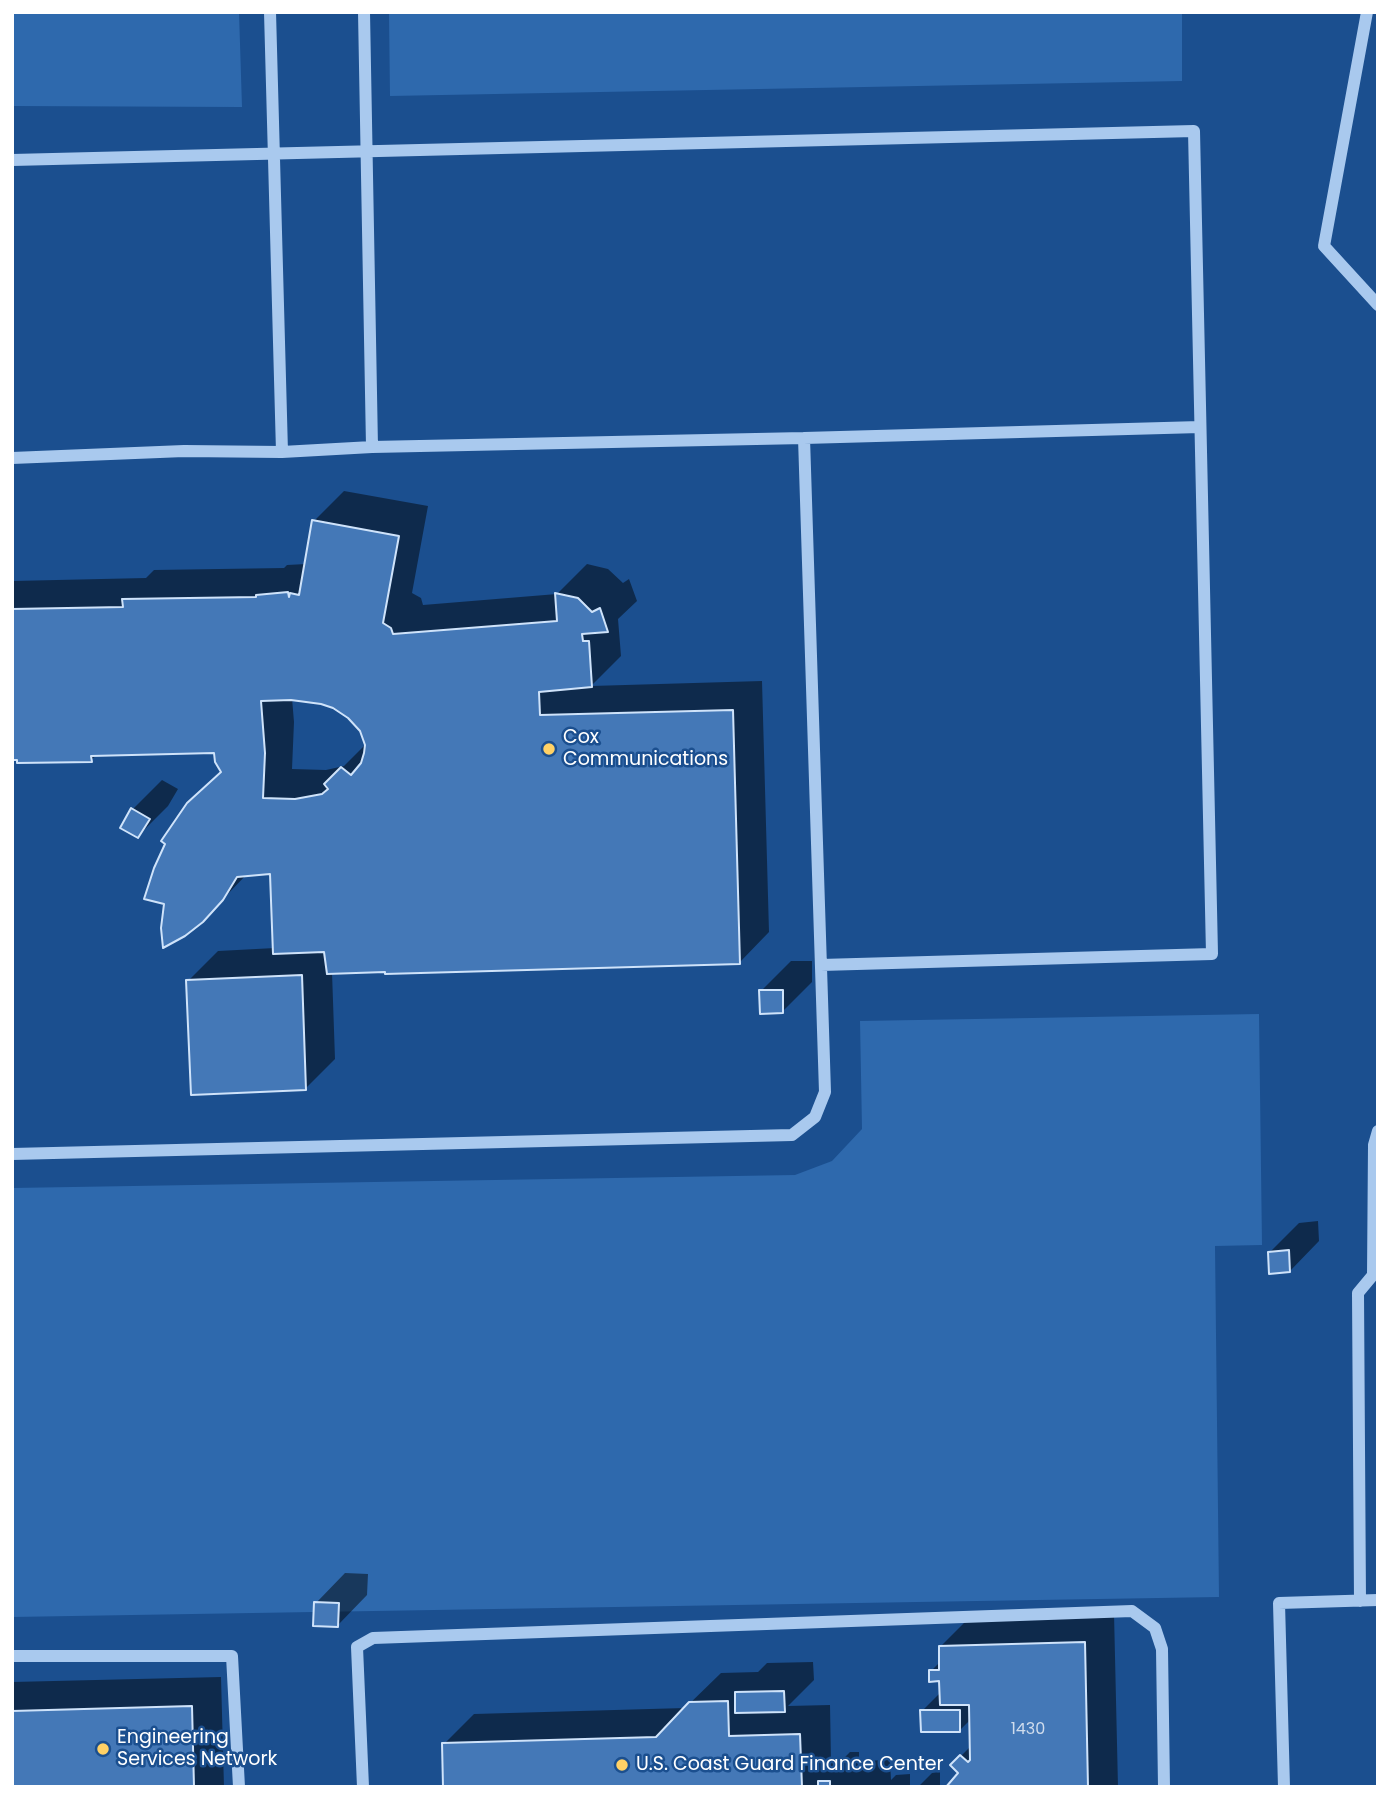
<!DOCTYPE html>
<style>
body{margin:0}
#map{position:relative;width:1390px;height:1799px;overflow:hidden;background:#1b4f8f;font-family:Poppins,sans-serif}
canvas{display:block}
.frame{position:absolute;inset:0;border:14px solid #fff;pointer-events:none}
</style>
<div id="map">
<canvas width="1390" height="1799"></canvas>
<div class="frame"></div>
</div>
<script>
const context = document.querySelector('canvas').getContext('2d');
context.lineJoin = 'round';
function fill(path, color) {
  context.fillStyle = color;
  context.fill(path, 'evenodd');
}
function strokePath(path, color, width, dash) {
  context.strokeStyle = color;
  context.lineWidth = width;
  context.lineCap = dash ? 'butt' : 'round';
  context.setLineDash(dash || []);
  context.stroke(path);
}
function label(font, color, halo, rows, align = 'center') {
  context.font = font + ' Poppins,sans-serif';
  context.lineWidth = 5;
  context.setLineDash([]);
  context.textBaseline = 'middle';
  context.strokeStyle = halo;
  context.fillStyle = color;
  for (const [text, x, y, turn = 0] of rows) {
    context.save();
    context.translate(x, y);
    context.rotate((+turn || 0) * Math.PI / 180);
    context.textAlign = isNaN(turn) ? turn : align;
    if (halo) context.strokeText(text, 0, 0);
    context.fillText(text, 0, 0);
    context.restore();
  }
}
const green = new Path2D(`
 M12 12H239L242 107 12 106Z
 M389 12H1182V81L390 96Z
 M1259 1014 1262 1245 1215 1246 1219 1597 12 1617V1188L795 1175 832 1161 862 1129 860 1021Z`);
const shadow = new Path2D(`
 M344 491 428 506 412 593 421 598 423 605 557 594 587 564 608 569 623 583 629 579 637 601 618 619 621 656 591 686 762 681 769 932 740 962 332 972 335 1059 305 1089 188 981 218 951 275 948 272 872 247 874 202 921 188 804 222 771 216 751 98 754 91 760 12 759V581L146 578 154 570 284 568 287 565 306 564 314 521ZM292 698 321 702 334 707 349 717 361 730 366 744 344 766 326 770 292 769 294 722Z
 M162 780 178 789 168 806 138 836 133 809Z
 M791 961H812V982L782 1012 761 991Z
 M1318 1221 1319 1241 1290 1271 1269 1253 1299 1223Z
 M345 1573 368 1574 367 1595 338 1625 316 1603Z
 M1114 1613 1118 1787H948L961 1773 952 1765 972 1745 971 1719 960 1730 922 1711 941 1692V1679L931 1671 941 1661 940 1647 970 1617Z
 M813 1662 814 1680 788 1706 830 1705 831 1762 841 1761 850 1752H859V1761L890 1760 891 1780 896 1775 910 1774V1787H445L444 1744 474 1714 685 1708 721 1673 758 1672 767 1663Z
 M221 1677 224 1787H12V1682Z
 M940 1772V1787H918L932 1773Z`);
const building = new Path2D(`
 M312 520 399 536 383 623 391 628 393 634 557 621 555 593 578 598 592 612 600 608 608 632 582 634 583 641H589L592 687 539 692 540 715 733 710 740 964 385 974V972L327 974 324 952 273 954 270 874 237 877 223 900 203 922 185 936 163 948 161 928 164 904 144 899 154 868 165 844 161 841 187 803 221 772 215 762 214 753 91 756 92 762 17 763V760H12V609L123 607 122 599 256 597V595L288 592 289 597 290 593 299 595ZM291 700 321 704 333 708 348 718 360 731 365 745 364 753 361 763 351 775 341 767 324 784 328 789 322 794 295 799 263 798 265 753 261 701Z
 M131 808 150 819 138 838 120 828Z
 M302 975 306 1090 191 1095 186 980Z
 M759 990H783V1013L760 1014Z
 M1289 1250 1290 1272 1269 1274 1268 1252Z
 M314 1602 339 1603 338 1627 313 1626Z
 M1085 1642 1088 1787H946L958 1773 950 1765 960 1755 968 1762 970 1760 969 1705H940L939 1681 929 1682V1670H939V1646Z
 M784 1691 785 1712 735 1713V1692Z
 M728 1701 729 1736 800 1734 802 1787H443L442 1743 656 1737 689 1702Z
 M192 1706 194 1787H12V1711Z
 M920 1710H960V1732H921Z
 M818 1781H830V1787H818Z`);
const minor = new Path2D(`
 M270 12 282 452
 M364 12 372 447
 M1367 12 1324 246 1378 305
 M12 160 1194 131 1212 954 821 965
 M804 438 1200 427
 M12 458 184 451 282 452 372 447 804 438 825 1092 815 1117 792 1135 12 1154
 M1360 1601 1358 1293 1373 1275 1374 1145 1378 1131
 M12 1656H232L239 1787
 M363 1787 357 1647 373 1638 1132 1611 1155 1628 1162 1649 1164 1787
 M1284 1787 1279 1603 1378 1600`);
const markers = [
 [549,749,7,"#ffd166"],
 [103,1749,7,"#ffd166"],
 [622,1765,7,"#ffd166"]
];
const numberNames = [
 ["1430",1028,1730]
];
const poiNames = [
 ["Cox",563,738],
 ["Communications",563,760],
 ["Engineering",117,1738],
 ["Services Network",117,1760],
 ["U.S. Coast Guard Finance Center",636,1765]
];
fill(green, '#2e69ad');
fill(shadow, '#0007');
fill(building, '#4478b7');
strokePath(building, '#cfe3fa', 2);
strokePath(minor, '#a9c9ee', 12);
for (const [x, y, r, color] of markers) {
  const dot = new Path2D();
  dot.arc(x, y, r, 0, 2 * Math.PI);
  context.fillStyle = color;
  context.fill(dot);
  strokePath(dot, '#1b4f8f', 2.5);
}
label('16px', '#d0dded', null, numberNames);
label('19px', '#fff', '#1b4f8f', poiNames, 'left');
</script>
